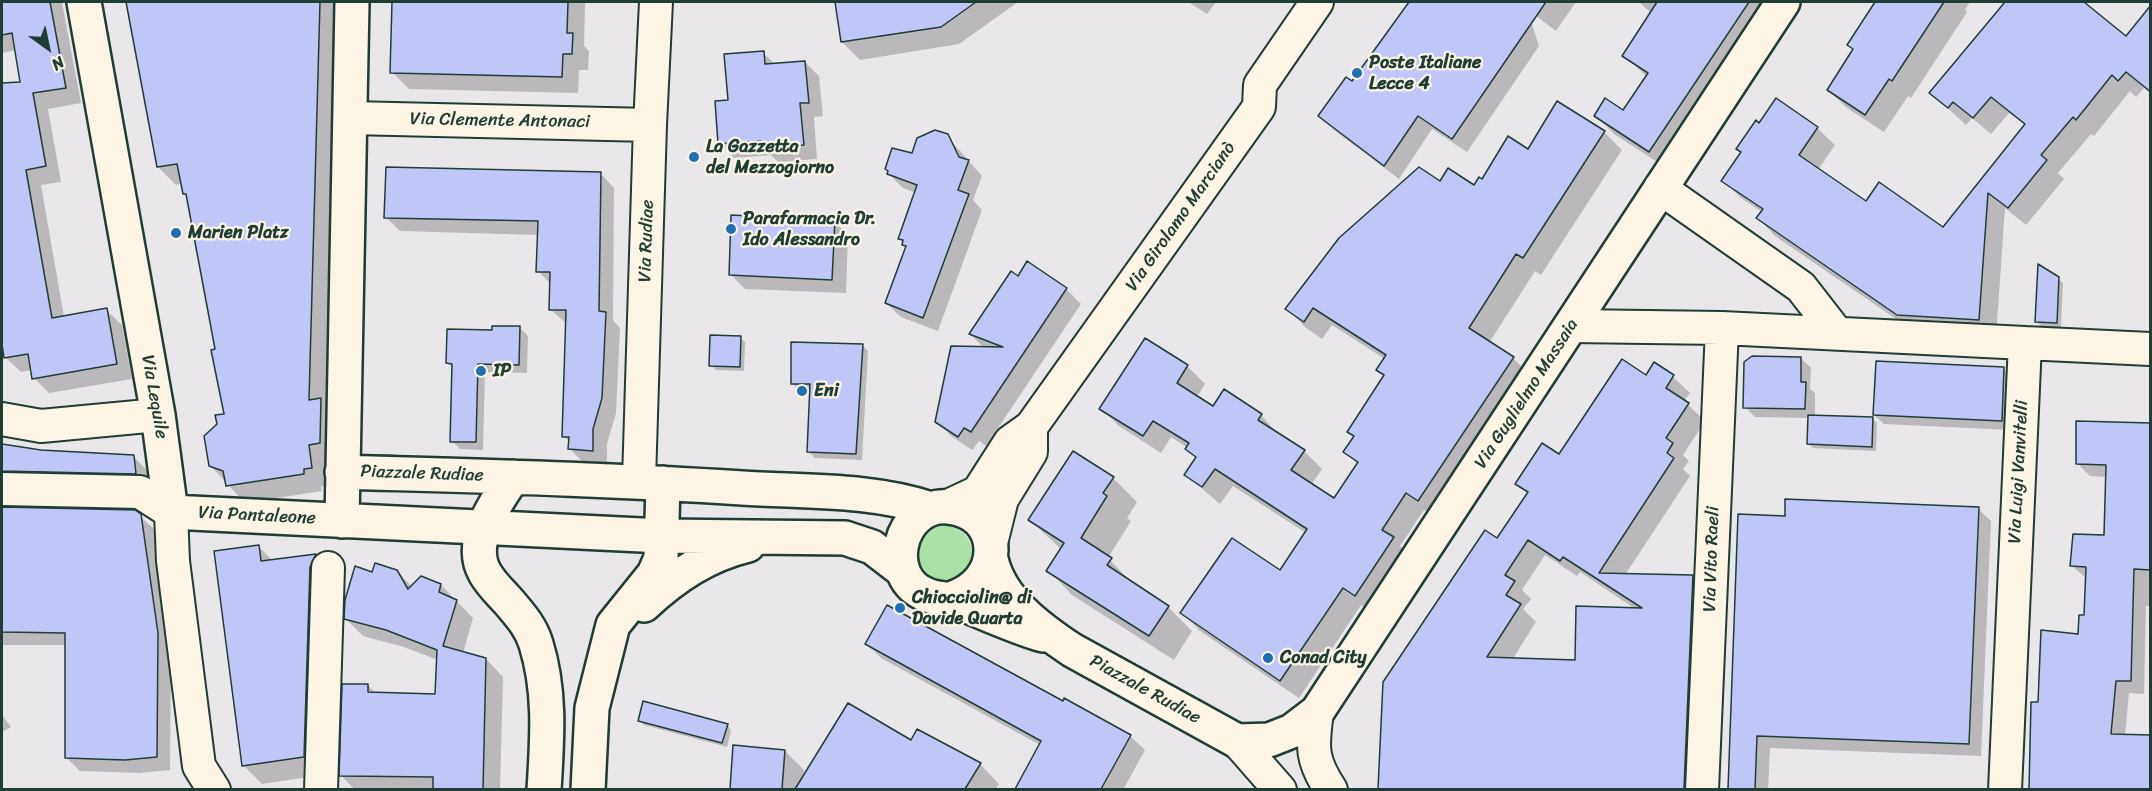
<!DOCTYPE html>
<meta charset="utf-8">
<style>
body{margin:0}
#map{position:relative;width:2152px;height:791px;overflow:hidden;background:#eae7eb;font-family:Sriracha,sans-serif}
canvas{display:block}
.frame{position:absolute;inset:0;border:3px solid #1f3d34;pointer-events:none}
.north{position:absolute;left:18px;top:18px;width:60px;height:60px;-webkit-text-stroke:4px #fcf5e5;paint-order:stroke;rotate:147deg;font-size:16px;font-weight:700;line-height:24px;text-align:center;color:#1f3d34}
.north::after{content:'';display:block;margin:auto;width:21px;height:27px;background:#1f3d34;clip-path:polygon(50% 0,100% 100%,50% 72%,0 100%)}
</style>
<div id="map">
<canvas width="2152" height="791"></canvas>
<div class="frame"></div>
<div class="north">N</div>
</div>
<script>
const context = document.querySelector('canvas').getContext('2d');
context.lineJoin = 'round';
function fill(path, color) {
  context.fillStyle = color;
  context.fill(path, 'evenodd');
}
function strokePath(path, color, width, dash) {
  context.strokeStyle = color;
  context.lineWidth = width;
  context.lineCap = dash ? 'butt' : 'round';
  context.setLineDash(dash || []);
  context.stroke(path);
}
function label(font, color, halo, rows, align = 'center') {
  context.font = font + ' Sriracha,sans-serif';
  context.lineWidth = 4.5;
  context.setLineDash([]);
  context.textBaseline = 'middle';
  context.strokeStyle = halo;
  context.fillStyle = color;
  for (const [text, x, y, turn = 0] of rows) {
    context.save();
    context.translate(x, y);
    context.rotate((+turn || 0) * Math.PI / 180);
    context.textAlign = isNaN(turn) ? turn : align;
    if (halo) context.strokeText(text, 0, 0);
    context.fillText(text, 0, 0);
    context.restore();
  }
}
const green = new Path2D(`
 M918 553a27 27 0 1 1 54 0a27 27 0 1 1-54 0Z`);
const shadow = new Path2D(`
 M2 2H62L81 103 48 109 61 182 41 185 64 317 106 310 122 325 132 379 49 393 34 378 32 370 21 372 5 357 4 351 2 352V85L21 83 16 50 2 53Z
 M127 2H338L327 406 339 417 337 460 326 462 329 485 321 487 322 491 245 503 210 465 218 424 225 415 216 350 188 197 182 183 176 185 158 167Z
 M394 2H585L584 46 589 51 588 70H579L578 93 409 89 392 72Z
 M837 2H1018L959 44 860 60 842 42Z
 M1188 2H1216L1207 14Z
 M1411 2H1524L1526 6 1529 2H1576L1556 31 1527 9 1539 46 1467 152 1432 129 1399 179 1334 130 1320 116 1352 83Z
 M1639 2H1779L1668 169 1614 134 1595 115 1623 112 1647 77 1624 55 1651 13Z
 M1877 2H1970L1965 10 1967 12 1911 98 1908 96 1884 132 1847 108 1828 90 1854 50 1849 45Z
 M2007 2H2082L2126 38 2150 21V94L2144 88 2136 97 2130 91 2094 136 2091 134 2058 173 2064 179 2026 225 2005 208 1996 337 1915 332 1775 236 1758 218 1762 212 1741 198 1723 180 1777 100 1817 128 1835 145 1818 170 1866 203 1943 229 2026 126 2009 113 1991 134 1972 118 1966 125 1931 93Z
 M763 53 775 64 805 62 819 76 823 116 814 117 817 159 778 162 771 155 734 158 720 143 730 101Z
 M1604 132 1622 150 1541 275 1535 271 1489 343 1513 358 1531 376 1436 518 1424 510 1400 546 1411 556 1373 613 1361 605 1299 698 1200 631 1182 613 1280 572 1306 533 1233 486 1220 504 1186 475 1196 459 1188 448 1171 437 1161 453 1119 426 1101 408 1187 366 1205 384 1197 397 1214 408 1224 391 1261 415 1278 434 1304 451 1322 469 1311 485 1334 501 1358 465 1345 452 1355 437 1385 376 1378 370 1385 359 1332 325 1322 339 1305 327 1287 309 1440 183 1474 187 1528 151Z
 M947 136 982 176 973 200 982 210 938 331 901 317 886 303 907 248 899 238 916 193 903 188 889 174 913 155Z
 M600 173 614 188 613 320 620 328 616 413 607 444V464L584 463 570 449V443L564 436 567 324 550 309 551 284 538 271 539 235 400 231 386 217Z
 M834 221 848 235 846 293 745 289 730 274Z
 M1028 263 1066 289 1081 304 986 446 979 441 972 450 951 436 937 421 984 348 970 334Z
 M2058 279 2063 283 2061 327 2041 326 2036 321Z
 M520 328 528 336 527 373 485 372 483 450 460 449 452 441 454 369 448 363 493 332Z
 M740 338 745 342 744 371 716 370 711 365Z
 M862 345 868 351 862 460 815 458 809 452 811 389H798L792 383Z
 M1801 358 1811 368 1810 389 1815 393V417L1873 419 1877 423 1876 451 1813 448 1808 444 1809 418 1755 417 1745 407Z
 M1654 364 1673 377 1690 393 1684 401 1705 421 1683 455 1689 461 1683 469 1690 476 1625 575 1692 577 1709 593 1701 790H1379L1384 683 1497 540 1528 494 1517 484 1560 456 1646 377ZM1545 555 1577 576 1580 572 1637 610 1576 661 1512 660 1536 622 1523 609 1531 599 1522 590Z
 M2003 368 2013 378 2011 430 1884 424 1874 415Z
 M2150 425V606H2146L2144 694 2129 693 2125 736 2150 737V790H2030L2033 703H2039L2080 636 2086 617 2087 579 2072 566 2106 537 2107 477 2090 476 2077 463Z
 M2 445 41 452 133 456 147 470 149 487 2 492Z
 M1113 478 1137 502 1127 518 1131 521 1108 558 1134 585 1168 607 1192 631 1174 660 1072 595 1048 570 1061 549 1030 520Z
 M2 508 134 511 154 529 171 648 170 770 140 773 80 771 66 757V645H2Z
 M1978 509 1991 521 1981 756 1770 748 1768 790H1729L1740 515 1786 517Z
 M258 546 273 561 316 556 334 573 322 775 262 784 244 766Z
 M397 571 412 587 441 585 473 618 463 653 486 659 503 677 500 790H355L341 775 368 685 376 694 437 695 438 660 404 647 363 636 346 619 373 574Z
 M867 644 1063 703 1065 700 1130 736 1145 750 1123 790H1018L1040 745 881 658Z
 M2 715 11 727 2 732Z
 M640 720 727 725 731 730 727 747 644 725Z
 M911 742 980 764 999 784 995 790H731L734 747 785 751 804 770 803 779Z`);
const building = new Path2D(`
 M2 2H50L66 88 33 93 46 166 26 170 52 318 107 308 117 364 32 379 28 354 4 358 2 344V83L20 82 12 33 2 35Z
 M126 2H320L309 400 321 398 320 443 309 445 312 468 304 469V474L226 486 223 471 209 466 204 436 217 424 215 415 224 414 211 350 215 349 186 194H183L177 164 157 167Z
 M392 2H568L567 33H573L572 54H563L562 77 390 73Z
 M835 2H976L941 27 841 42Z
 M1409 2H1546L1452 139 1418 116 1384 166 1318 116 1346 77 1352 81Z
 M1657 2H1749L1649 152 1594 116 1605 98 1623 110 1648 73 1622 56Z
 M1875 2H1944L1892 81 1889 79 1865 115 1827 90 1853 49 1847 45Z
 M2005 2H2084L2126 36 2151 5V92L2126 72 2118 81 2112 75 2076 120 2073 117 2041 155 2047 160 2008 208 1988 193 1979 320 1897 315 1756 218 1763 209 1721 181 1741 152 1736 149 1756 120 1759 123 1776 98 1818 127 1799 155 1866 201 1879 182 1943 227 2025 124 1991 97 1973 118 1953 102 1948 108 1929 93Z
 M764 51 765 64 805 61 809 103H800L804 145 762 149 761 141 718 144 715 101 728 100 724 54Z
 M1557 101 1605 131 1523 258 1516 254 1469 328 1514 357 1418 501 1406 493 1382 530 1394 537 1355 596 1343 588 1280 681 1180 613 1232 538 1280 570 1307 529 1215 469 1202 487 1184 475 1196 457 1185 449 1189 443 1153 421 1143 436 1099 409 1145 338 1188 365 1177 383 1213 406 1224 389 1262 414 1258 420 1305 450 1291 470 1334 498 1358 462 1343 452 1354 436 1347 432 1384 375 1376 370 1386 355 1313 308 1304 322 1285 309 1339 238 1419 167 1440 181 1448 168 1474 185 1479 177 1482 179 1508 136 1528 149Z
 M935 130 948 134 959 157 969 160 958 190 969 194 923 318 885 303 906 246 902 245 903 240 898 239 917 185 887 174 888 171 885 169 892 148 912 153 917 138Z
 M386 167 601 172 599 311 606 312 602 398 593 429V451L568 449 569 437H562L566 310H549L550 272H536L538 221 384 218Z
 M731 215 835 220 832 280 729 275Z
 M1027 261 1067 288 971 432 964 428 958 437 935 422 951 346 1003 347 969 334 1011 271 1018 276Z
 M2038 264 2059 277 2057 323 2035 322Z
 M492 326H520L519 365 478 364 476 442H450L452 364 446 363 447 329 492 330Z
 M710 335 741 336 740 367 709 366Z
 M791 342 863 344 856 454 807 452 810 384H791Z
 M1752 356 1801 357V382H1806L1805 409 1743 408 1744 362Z
 M1622 359 1646 375 1654 362 1674 375 1666 388 1689 403 1666 438 1673 443 1667 453 1674 458 1599 573 1693 575 1684 789H1378L1383 682 1485 530 1497 538 1528 492 1515 484 1542 443 1559 454ZM1528 540 1560 561 1563 557 1642 608 1576 606 1575 660 1487 657 1521 604 1506 595 1515 581 1505 575Z
 M1876 361 2004 367 2002 421 1873 415Z
 M1808 415 1873 417 1872 447 1807 444Z
 M2076 421 2151 423V570L2134 569 2131 681H2116L2111 734 2151 735V789H2029L2031 702H2038L2041 630 2078 634 2079 615H2084L2086 567 2070 566 2073 534 2104 535 2106 465 2076 464Z
 M2 444 41 450 134 455 136 474 2 471Z
 M1073 451 1114 477 1103 493 1107 496 1081 538 1112 558 1107 565 1169 606 1149 636 1046 571 1064 543 1028 520Z
 M1785 499 1979 507 1969 744 1757 736 1755 789H1728L1738 514 1785 516Z
 M2 507 135 510 141 514 158 633 157 757 125 760 65 758V633L2 632Z
 M259 545 261 561 316 554 310 567 304 757 242 766 214 551Z
 M375 563 397 570 408 589 421 576 441 584 439 592 457 600 443 646 486 658 483 789H433V777L339 776 342 684H368V692L435 694 437 650 386 630 344 619 345 600 355 566 372 572Z
 M887 605 1063 701 1064 698 1131 735 1101 789H1015L1041 741 865 644Z
 M643 701 728 724 722 743 638 721Z
 M848 703 911 740 917 729 981 763 965 789H795Z
 M733 745 785 750 782 789H730Z`);
const street = new Path2D(`
 M351 118 650 125
 M1660 188 1801 287 1836 332
 M1572 326 1722 328 2025 343 2005 790
 M2025 343 2150 349
 M2 419 41 426 158 415
 M639 480 650 125 656 2
 M2 489 140 492 171 512 173 561 199 766 214 790
 M946 507 978 492 1010 442 1031 427 1259 107 1260 85 1317 2
 M991 543 1002 499 1031 452V427
 M1317 712C1312 747 1311 760 1331 790
 M1237 741 1280 790
 M321 790 328 568
 M1702 790 1722 328`);
const secondary = new Path2D(`
 M84 2 158 415 171 512 662 536 845 538 872 547 902 570
 M342 472C476 476 609 479 742 488 805 492 870 489 931 509
 M513 477C496 502 467 542 485 573 491 584 501 593 509 602 520 615 531 627 536 644 551 692 547 740 544 790
 M342 521 352 2
 M991 559C1000 600 1039 628 1072 650L1237 741 1269 740 1292 731 1317 712 1783 2
 M950 599C1006 583 1004 512 948 507 899 503 881 578 927 595 936 599 945 598 954 601 984 612 1012 626 1043 635
 M644 605C675 576 707 555 748 545
 M588 790 592 708 613 625 654 574 661 558 663 483`);
const markers = [
 [1357,73,6,"#1f6fb2"],
 [694,157,6,"#1f6fb2"],
 [731,229,6,"#1f6fb2"],
 [176,233,6,"#1f6fb2"],
 [481,371,6,"#1f6fb2"],
 [802,391,6,"#1f6fb2"],
 [900,608,6,"#1f6fb2"],
 [1268,658,6,"#1f6fb2"]
];
const poiNames = [
 ["Poste Italiane",1369,63],
 ["Lecce 4",1369,84],
 ["La Gazzetta",706,147],
 ["del Mezzogiorno",706,168],
 ["Parafarmacia Dr.",743,219],
 ["Ido Alessandro",743,240],
 ["Marien Platz",188,233],
 ["IP",493,371],
 ["Eni",814,391],
 ["Chiocciolin@ di",912,598],
 ["Davide Quarta",912,619],
 ["Conad City",1280,658]
];
const streetNames = [
 ["Via Clemente Antonaci",500,121,1],
 ["Via Girolamo Marcianò",1181,217,-55],
 ["Via Rudiae",647,241,-88],
 ["Via Guglielmo Massaia",1527,394,-57],
 ["Via Lequile",154,397,80],
 ["Via Luigi Vanvitelli",2019,472,-87],
 ["Piazzale Rudiae",422,474,2],
 ["Via Pantaleone",257,516,3],
 ["Via Vito Raeli",1712,559,-88],
 ["Piazzale Rudiae",1145,690,29]
];
fill(green, '#aae2a6');
fill(shadow, '#0003');
fill(building, '#c1c6f8');
strokePath(building, '#1f3d34', 1.5);
strokePath(street, '#1f3d34', 36);
strokePath(secondary, '#1f3d34', 38);
strokePath(street, '#fcf5e5', 32);
strokePath(secondary, '#fcf5e5', 33);
for (const [x, y, r, color] of markers) {
  const dot = new Path2D();
  dot.arc(x, y, r, 0, 2 * Math.PI);
  context.fillStyle = color;
  context.fill(dot);
  strokePath(dot, '#fcf5e5', 2);
}
label('bold 18px', '#1f3d34', '#fcf5e5', poiNames, 'left');
label('18px', '#1f3d34', '#fcf5e5', streetNames);
</script>
